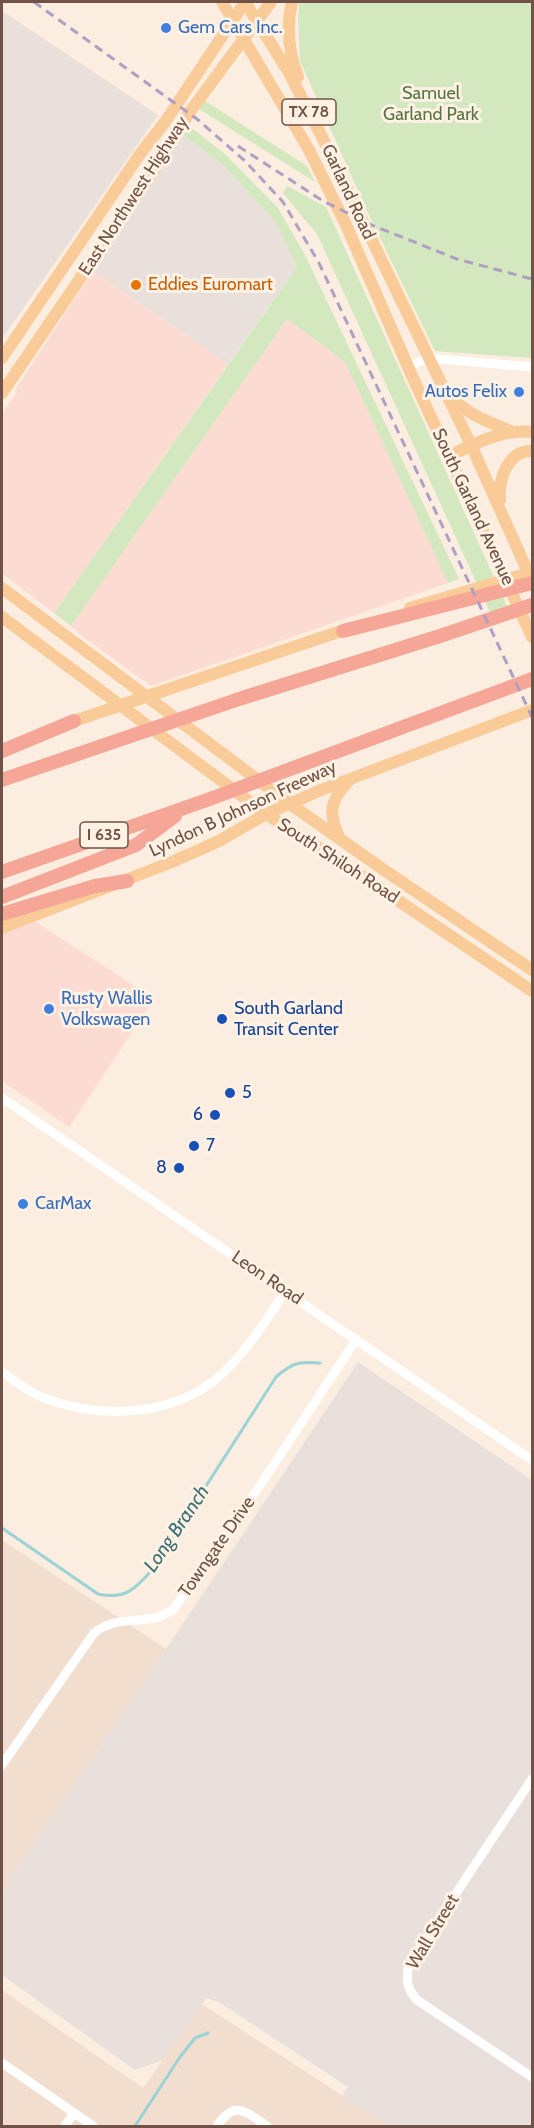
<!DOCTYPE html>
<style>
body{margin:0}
#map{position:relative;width:534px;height:2128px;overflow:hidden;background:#fbeddf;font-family:Cabin,sans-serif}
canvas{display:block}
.frame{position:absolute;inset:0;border:3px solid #705248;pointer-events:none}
</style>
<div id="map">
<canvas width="534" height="2128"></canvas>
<div class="frame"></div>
</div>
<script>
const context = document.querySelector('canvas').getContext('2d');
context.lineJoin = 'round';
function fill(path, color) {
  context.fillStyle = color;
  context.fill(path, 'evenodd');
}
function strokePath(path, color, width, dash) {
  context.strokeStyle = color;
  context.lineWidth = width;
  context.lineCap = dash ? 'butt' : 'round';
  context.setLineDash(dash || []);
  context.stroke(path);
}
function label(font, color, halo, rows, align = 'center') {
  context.font = font + ' Cabin,sans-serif';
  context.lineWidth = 6;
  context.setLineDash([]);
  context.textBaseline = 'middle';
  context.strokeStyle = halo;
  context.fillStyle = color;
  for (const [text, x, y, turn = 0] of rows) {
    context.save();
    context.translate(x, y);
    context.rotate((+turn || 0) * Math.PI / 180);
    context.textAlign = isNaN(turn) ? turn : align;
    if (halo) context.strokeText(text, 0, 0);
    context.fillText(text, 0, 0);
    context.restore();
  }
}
const residential = new Path2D(`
 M2 1540 166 1649 2 1891Z
 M2 1990 143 2088 202 2004 389 2126H2Z`);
const commercial = new Path2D(`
 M93 271 228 364 54 613 2 573V414L17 392 15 390Z
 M287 319 345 362 448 583 151 686 82 636 71 626Z
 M36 922 151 997 152 1002 69 1127 2 1081V933Z`);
const industrial = new Path2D(`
 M2 11 158 115 2 339Z
 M182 134 222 164 275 221 297 267 228 364 93 271Z
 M358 1362 532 1480V2126H389L342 2096 348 2087 219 2002 206 1998 163 2060 135 2070 2 1975V1891L166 1649Z`);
const green = new Path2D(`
 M299 2H532V358L435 351 369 215 300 61 298 16Z
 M205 101 307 166 315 182 199 109Z
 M188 125 226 155 278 208 306 257 459 579 448 583 345 362 287 319 71 626 54 613 297 267 275 221 222 164 182 134Z
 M287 186 326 207 512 617 495 623 317 234 283 193Z`);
const stream = new Path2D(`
 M2 1528 98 1594C125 1600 135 1589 152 1570L276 1377C292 1363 299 1361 320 1363
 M135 2126 180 2057 195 2038 208 2033`);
const minor = new Path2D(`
 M408 367 428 358 532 367
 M2 1098 532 1460
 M2 1372C15 1381 30 1393 44 1398 102 1420 174 1417 222 1374 248 1350 266 1320 286 1291
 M2 1765 94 1633C112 1618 133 1622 155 1618 162 1616 167 1613 173 1610L261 1484 356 1340
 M532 1779 409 1964C406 1979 406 1988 417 2000L532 2077
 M2 2063 93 2126
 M65 2126 74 2113
 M217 2126C235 2100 245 2111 267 2126`);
const major = new Path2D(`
 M222 2 309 150 346 225 413 378 532 637
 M245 2 288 71 322 137 471 445 532 581
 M292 2C286 27 289 53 298 77
 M2 358 140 154 165 122 245 2
 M2 393 154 170 189 113 271 2
 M451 396C467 415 489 422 511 431
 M450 456C475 443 503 429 532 432
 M500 500C498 480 508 450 532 451
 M2 588 290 804 387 872 532 970
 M410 608 532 572
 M2 617 266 814 338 860 532 991
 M65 724 350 628
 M340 839C329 815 328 802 348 782
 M2 928 172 862 219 841 266 814 321 790 532 710`);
const highway = new Path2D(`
 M343 631 532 583
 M2 751 74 721
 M2 780 242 698 440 636 532 605
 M2 872 207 800 532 679
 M2 897 136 845 175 816
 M2 914 95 886 127 881`);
const rail = new Path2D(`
 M34 2 197 119 245 161 283 202 319 263 532 717
 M238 146 323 201 374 226 457 259 532 279`);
const markers = [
 [166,28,6,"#3f7fe0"],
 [136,285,6,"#e8710a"],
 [519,392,6,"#3f7fe0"],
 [49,1009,6,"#3f7fe0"],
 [222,1019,6,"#1a4fb4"],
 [230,1093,6,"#1a4fb4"],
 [215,1115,6,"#1a4fb4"],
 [194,1146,6,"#1a4fb4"],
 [179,1168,6,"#1a4fb4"],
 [23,1204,6,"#3f7fe0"]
];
const shields = [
 [309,112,54],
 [104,835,48]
];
const shieldNames = [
 ["TX 78",309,112],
 ["I 635",104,835]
];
const shopNames = [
 ["Gem Cars Inc.",178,28],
 ["Autos Felix",507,392,"right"],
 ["Rusty Wallis",61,999],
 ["Volkswagen",61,1020],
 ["CarMax",35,1204]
];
const parkNames = [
 ["Samuel",431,94],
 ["Garland Park",431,115]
];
const streetNames = [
 ["Garland Road",348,192,65],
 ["East Northwest Highway",134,196,-57],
 ["South Garland Avenue",473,507,65],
 ["Lyndon B Johnson Freeway",243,809,-25],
 ["South Shiloh Road",338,861,33],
 ["Leon Road",267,1278,34],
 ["Towngate Drive",217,1547,-55],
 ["Wall Street",433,1932,-59]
];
const foodNames = [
 ["Eddies Euromart",148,285]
];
const transitNames = [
 ["South Garland",234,1009],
 ["Transit Center",234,1030],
 ["5",242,1093],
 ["6",203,1115,"right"],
 ["7",206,1146],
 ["8",167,1168,"right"]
];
const waterNames = [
 ["Long Branch",177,1529,-56]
];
fill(residential, '#f2dece');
fill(commercial, '#fcdbd2');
fill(industrial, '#e9e0db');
fill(green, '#d3e8be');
strokePath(stream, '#9bd2d5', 3);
strokePath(minor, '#fff', 9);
strokePath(major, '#f9cb98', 12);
strokePath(highway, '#f5a696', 14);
strokePath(rail, '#af9fc3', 3, [9, 6]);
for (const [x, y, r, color] of markers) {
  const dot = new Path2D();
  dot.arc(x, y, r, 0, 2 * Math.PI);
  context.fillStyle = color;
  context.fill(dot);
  strokePath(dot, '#fff2e4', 2);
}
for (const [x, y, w] of shields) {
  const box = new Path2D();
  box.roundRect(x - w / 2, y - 13, w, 26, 4.5);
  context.fillStyle = '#fff2e4';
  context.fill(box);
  strokePath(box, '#705248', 1.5);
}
label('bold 16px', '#705248', null, shieldNames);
label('18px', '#366cbe', '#fff2e4', shopNames, 'left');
label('18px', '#557641', '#fff2e4', parkNames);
label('18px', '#705248', '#fff2e4', streetNames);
label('18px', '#c56008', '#fff2e4', foodNames, 'left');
label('18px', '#164399', '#fff2e4', transitNames, 'left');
label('italic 20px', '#3c7276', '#fff2e4', waterNames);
</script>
